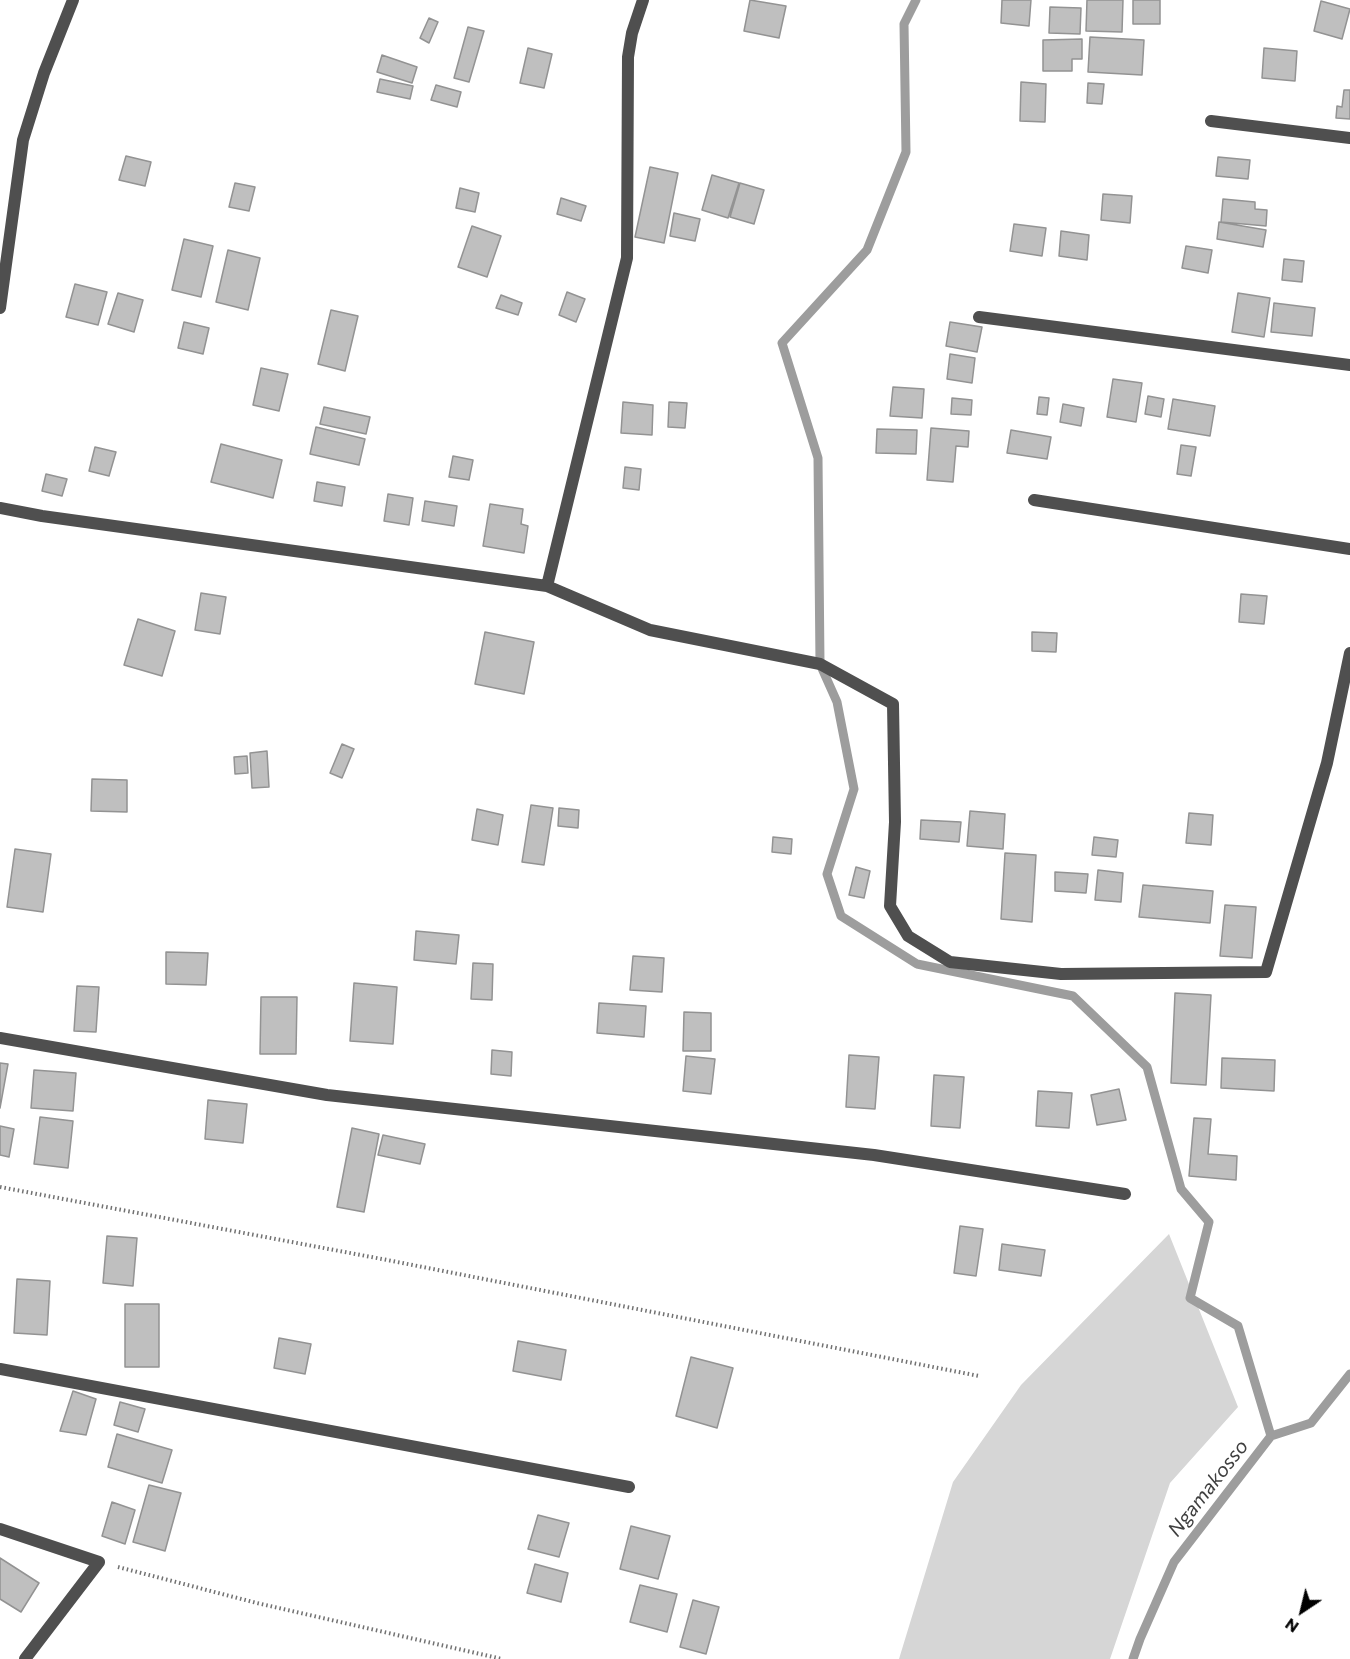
<!DOCTYPE html>
<style>
body{margin:0}
#map{position:relative;width:1350px;height:1659px;overflow:hidden;background:#fff;font-family:Commissioner,sans-serif}
canvas{display:block}
.north{position:absolute;left:1272px;top:1581px;width:60px;height:60px;-webkit-text-stroke:4px #fff;paint-order:stroke;rotate:215deg;font-size:16px;font-weight:700;line-height:24px;text-align:center;color:#000}
.north::after{content:'';display:block;margin:auto;width:21px;height:27px;background:#000;clip-path:polygon(50% 0,100% 100%,50% 72%,0 100%)}
</style>
<div id="map">
<canvas width="1350" height="1659"></canvas>
<div class="north">N</div>
</div>
<script>
const context = document.querySelector('canvas').getContext('2d');
context.lineJoin = 'round';
function fill(path, color) {
  context.fillStyle = color;
  context.fill(path, 'evenodd');
}
function strokePath(path, color, width, dash) {
  context.strokeStyle = color;
  context.lineWidth = width;
  context.lineCap = dash ? 'butt' : 'round';
  context.setLineDash(dash || []);
  context.stroke(path);
}
function label(font, color, halo, rows, align = 'center') {
  context.font = font + ' Commissioner,sans-serif';
  context.lineWidth = 4.5;
  context.setLineDash([]);
  context.textBaseline = 'middle';
  context.strokeStyle = halo;
  context.fillStyle = color;
  for (const [text, x, y, turn = 0] of rows) {
    context.save();
    context.translate(x, y);
    context.rotate((+turn || 0) * Math.PI / 180);
    context.textAlign = isNaN(turn) ? turn : align;
    if (halo) context.strokeText(text, 0, 0);
    context.fillText(text, 0, 0);
    context.restore();
  }
}
const green = new Path2D(`
 M1169 1234 1238 1407 1170 1483 1110 1659H899L953 1482 1021 1385Z`);
const stream = new Path2D(`
 M916 0 904 24 906 152 867 250 782 343 818 458 820 664 837 702 854 789 827 874 841 916 917 964 1073 996 1147 1067 1181 1189 1209 1222 1190 1298 1238 1326 1271 1436
 M1133 1659 1140 1639 1174 1562 1271 1436 1311 1423 1350 1374`);
const building = new Path2D(`
 M750 0 786 6 779 38 744 31Z
 M1002 0H1031L1029 26 1001 23Z
 M1087 0H1123L1122 32 1086 31Z
 M1133 0H1160V24H1133Z
 M1321 1 1350 9 1342 39 1314 31Z
 M1050 7 1081 8 1080 34 1049 33Z
 M429 18 438 22 429 43 420 38Z
 M468 27 484 31 469 82 454 78Z
 M1090 37 1144 40 1142 75 1088 72Z
 M1082 39V59H1072V71H1043V40Z
 M528 48 552 54 544 88 520 83Z
 M1264 48 1297 51 1295 81 1262 78Z
 M382 55 417 67 412 83 377 72Z
 M380 79 413 86 410 99 377 92Z
 M1021 82 1046 84 1045 122 1020 121Z
 M1088 83 1104 84 1102 104 1087 103Z
 M436 85 461 92 457 107 431 100Z
 M1344 90H1350V119L1336 118 1337 106 1342 107Z
 M126 156 151 162 145 186 119 180Z
 M1218 157 1250 160 1248 179 1216 176Z
 M650 167 678 173 664 243 635 237Z
 M712 175 739 183 728 218 702 210Z
 M235 183 255 187 249 211 229 207Z
 M740 183 764 190 754 224 730 217Z
 M460 188 479 193 475 212 456 208Z
 M1103 194 1132 196 1130 223 1101 220Z
 M561 198 586 206 581 221 557 214Z
 M1223 199 1255 202V209L1267 210 1266 226 1221 222Z
 M674 213 700 219 695 241 670 236Z
 M1219 222 1266 230 1263 247 1217 239Z
 M1014 224 1046 228 1042 256 1010 251Z
 M472 226 501 236 487 277 458 267Z
 M1061 231 1089 235 1087 260 1059 256Z
 M184 239 213 246 201 297 172 290Z
 M1186 246 1212 250 1208 273 1182 268Z
 M228 250 260 258 248 310 216 302Z
 M1284 259 1304 261 1302 282 1282 280Z
 M75 284 107 292 98 325 66 317Z
 M567 292 585 299 576 322 559 315Z
 M118 293 143 300 134 332 108 324Z
 M1238 293 1270 298 1264 337 1232 332Z
 M501 295 522 303 518 315 496 308Z
 M1274 303 1315 308 1312 336 1271 332Z
 M331 310 358 316 345 371 318 364Z
 M184 322 209 328 203 354 178 348Z
 M950 322 982 327 977 352 946 346Z
 M950 354 975 358 972 383 947 379Z
 M261 368 288 374 279 411 253 405Z
 M1113 379 1142 383 1136 422 1107 417Z
 M893 387 924 389 922 418 890 416Z
 M1148 396 1164 399 1161 417 1145 414Z
 M1039 397 1049 398 1047 415 1037 414Z
 M952 398 972 400 971 415 951 414Z
 M1173 399 1215 406 1210 436 1168 429Z
 M623 402 653 405 652 435 621 433Z
 M669 402 687 403 685 428 668 427Z
 M1063 404 1084 408 1081 426 1060 422Z
 M324 407 370 417 366 434 320 424Z
 M316 427 365 439 359 465 310 454Z
 M931 428 969 431 968 447 956 446 953 482 927 480Z
 M877 429 917 430 916 454 876 453Z
 M1011 430 1051 437 1047 459 1007 453Z
 M221 444 282 460 273 498 211 482Z
 M1181 445 1196 447 1191 476 1177 474Z
 M95 447 116 452 109 476 89 471Z
 M453 456 473 460 469 480 449 477Z
 M625 467 641 469 639 490 623 488Z
 M46 474 67 479 62 496 42 491Z
 M317 482 345 487 342 506 314 501Z
 M388 494 413 498 409 525 384 521Z
 M425 501 457 506 454 526 422 521Z
 M490 504 523 509 521 524 528 526 524 553 483 546Z
 M201 593 226 597 220 634 195 630Z
 M1241 594 1267 596 1264 624 1239 622Z
 M138 619 175 631 162 676 124 665Z
 M485 632 534 642 524 694 475 684Z
 M1032 632 1057 633 1056 652 1032 651Z
 M342 744 354 749 342 778 330 773Z
 M267 751 269 787 252 788 250 753Z
 M247 756 248 773 235 774 234 757Z
 M92 779 127 780V812L91 811Z
 M531 805 553 808 544 865 522 862Z
 M559 808 579 810 578 828 558 826Z
 M477 809 503 815 498 845 472 840Z
 M970 811 1005 814 1003 849 967 846Z
 M1189 813 1213 815 1211 845 1186 843Z
 M921 820 961 822 959 842 920 839Z
 M773 837 792 839 791 854 772 852Z
 M1094 837 1118 840 1116 857 1092 855Z
 M15 849 51 854 43 912 7 907Z
 M1005 853 1036 855 1032 922 1001 919Z
 M856 867 870 871 864 898 849 895Z
 M1098 870 1123 873 1121 902 1095 900Z
 M1055 872 1088 874 1086 893 1055 891Z
 M1143 885 1213 891 1210 923 1139 917Z
 M1225 905 1256 907 1252 958 1220 956Z
 M416 931 459 935 456 964 414 960Z
 M166 952 208 953 206 985 166 984Z
 M633 956 664 958 662 992 630 990Z
 M473 963 493 964 492 1000 471 999Z
 M354 983 397 987 393 1044 350 1041Z
 M77 986 99 987 96 1032 74 1031Z
 M1175 993 1211 995 1206 1085 1171 1083Z
 M261 997H297L296 1054H260Z
 M599 1003 646 1006 644 1037 597 1033Z
 M684 1012 711 1013V1051H683Z
 M492 1050 512 1052 511 1076 491 1074Z
 M849 1055 879 1057 875 1109 846 1107Z
 M686 1056 715 1059 711 1094 683 1091Z
 M1222 1058 1275 1060 1274 1091 1221 1088Z
 M0 1063 8 1064 0 1108Z
 M34 1070 76 1073 73 1111 31 1108Z
 M934 1075 964 1077 960 1128 931 1126Z
 M1119 1089 1126 1120 1097 1125 1091 1095Z
 M1038 1091 1072 1093 1069 1128 1036 1126Z
 M208 1100 247 1104 243 1143 205 1139Z
 M40 1117 73 1121 68 1168 34 1164Z
 M1194 1118 1211 1119 1208 1154 1237 1156 1236 1180 1189 1176Z
 M0 1126 14 1129 9 1157 0 1155Z
 M352 1128 379 1134 364 1212 337 1207Z
 M383 1135 425 1144 420 1164 378 1155Z
 M960 1226 983 1229 976 1276 954 1273Z
 M107 1236 137 1238 133 1286 103 1283Z
 M1002 1244 1045 1250 1041 1276 999 1270Z
 M17 1279 50 1281 47 1335 14 1333Z
 M125 1304H159V1367H125Z
 M279 1338 311 1344 305 1374 274 1368Z
 M518 1341 566 1350 561 1380 513 1371Z
 M691 1357 733 1368 717 1428 676 1416Z
 M73 1391 96 1399 86 1435 60 1431Z
 M120 1402 145 1409 138 1432 114 1425Z
 M117 1434 172 1450 162 1483 108 1467Z
 M149 1485 181 1493 165 1551 133 1542Z
 M112 1502 135 1510 125 1544 102 1536Z
 M538 1515 569 1523 559 1557 528 1549Z
 M631 1526 670 1536 658 1579 620 1569Z
 M0 1558 39 1583 21 1612 0 1599Z
 M535 1564 568 1573 561 1602 527 1593Z
 M640 1585 677 1594 667 1632 630 1622Z
 M693 1600 719 1607 706 1654 680 1647Z`);
const path = new Path2D(`
 M0 1187 382 1259 979 1376
 M118 1567 257 1603 502 1659`);
const minor = new Path2D(`
 M643 0 632 33 628 57 627 258 547 586 650 630 820 664 893 704 895 822 890 906 908 936 950 962 1061 974 1266 972 1327 763 1350 653
 M1211 121 1350 138
 M0 308 23 140 44 73 73 0
 M979 317 1350 365
 M1034 500 1350 549
 M0 508 42 516 547 586
 M0 1038 327 1095 874 1155 1125 1194
 M0 1369 629 1487
 M0 1529 99 1562 25 1659`);
const waterNames = [
 ["Ngamakosso",1208,1488,-52]
];
fill(green, '#d6d6d6');
strokePath(stream, '#9d9d9d', 9);
fill(building, '#bfbfbf');
strokePath(building, '#939393', 1.5);
strokePath(path, '#717171', 4, [1.5, 3]);
strokePath(minor, '#4f4f4f', 12);
label('italic 20px', '#3e3e3e', '#fff', waterNames);
</script>
